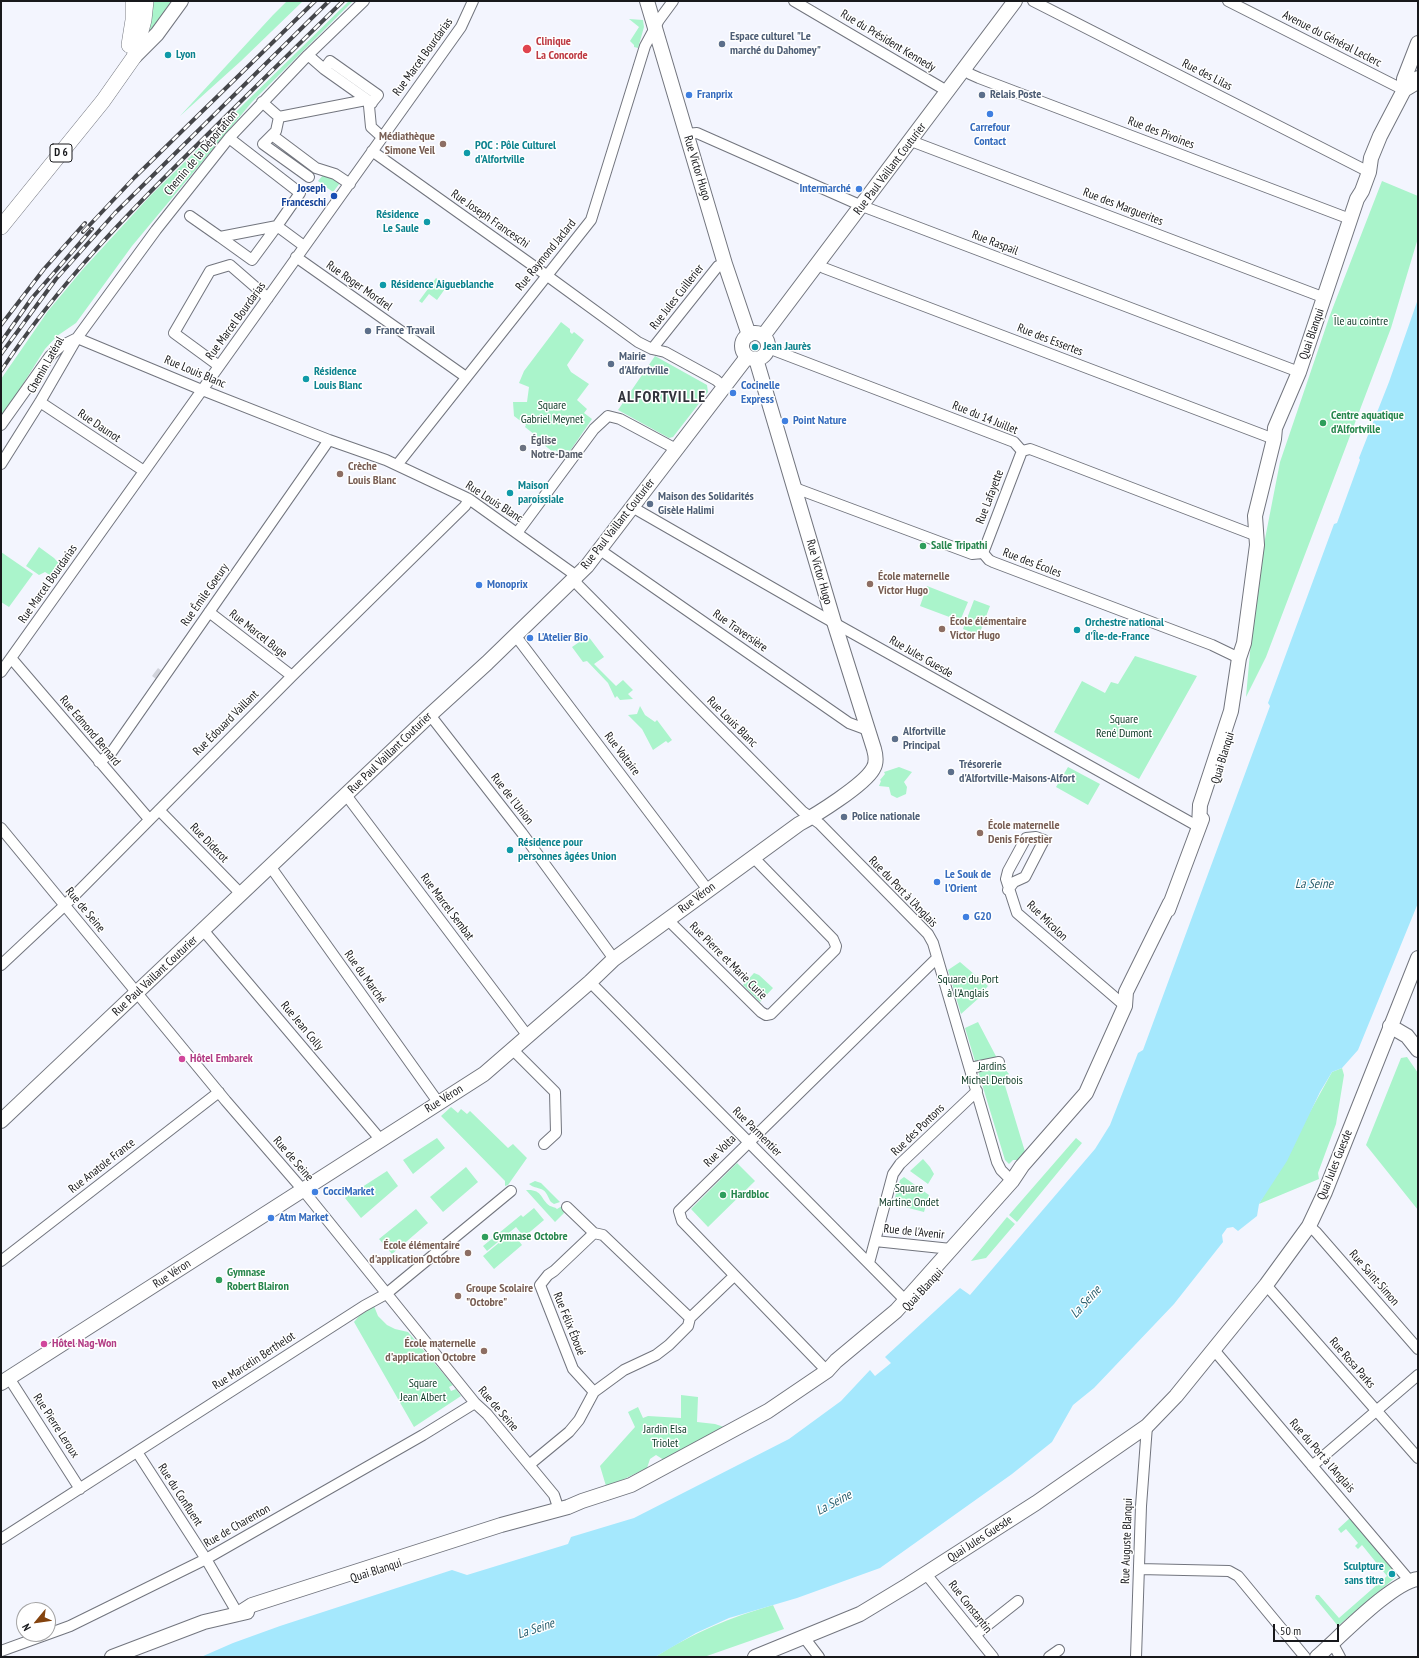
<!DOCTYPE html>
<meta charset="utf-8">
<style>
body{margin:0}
#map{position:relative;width:1419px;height:1658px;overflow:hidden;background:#f3f5fe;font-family:"PT Sans Narrow",sans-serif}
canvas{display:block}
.frame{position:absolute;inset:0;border:2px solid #18191c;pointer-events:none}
.north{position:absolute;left:16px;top:1602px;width:40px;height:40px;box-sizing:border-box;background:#fff;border:1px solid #a3a3a4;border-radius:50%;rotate:241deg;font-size:11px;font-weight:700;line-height:16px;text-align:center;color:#18191c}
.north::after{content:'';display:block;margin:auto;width:14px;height:18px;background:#84430e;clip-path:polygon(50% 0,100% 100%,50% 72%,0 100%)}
.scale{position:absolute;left:1273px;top:1624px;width:66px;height:18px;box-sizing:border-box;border:2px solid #18191c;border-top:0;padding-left:5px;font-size:12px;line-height:14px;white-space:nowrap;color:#18191c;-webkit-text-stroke:3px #fff;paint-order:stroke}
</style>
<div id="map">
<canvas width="1419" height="1658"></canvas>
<div class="frame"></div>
<div class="north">N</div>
<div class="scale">50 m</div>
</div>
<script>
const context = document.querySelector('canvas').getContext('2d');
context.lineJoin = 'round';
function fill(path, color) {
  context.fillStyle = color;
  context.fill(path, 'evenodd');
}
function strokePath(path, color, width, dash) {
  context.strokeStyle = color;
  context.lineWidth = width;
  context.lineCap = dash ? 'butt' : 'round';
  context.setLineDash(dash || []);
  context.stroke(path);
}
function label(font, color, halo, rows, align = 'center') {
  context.font = font + ' "PT Sans Narrow",sans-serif';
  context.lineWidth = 3;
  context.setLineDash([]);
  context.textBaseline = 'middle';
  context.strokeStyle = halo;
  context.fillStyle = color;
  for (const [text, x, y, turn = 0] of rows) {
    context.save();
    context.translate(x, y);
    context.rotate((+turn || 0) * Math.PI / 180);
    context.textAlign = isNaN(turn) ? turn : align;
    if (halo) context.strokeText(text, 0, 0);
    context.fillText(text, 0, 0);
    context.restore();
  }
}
const green = new Path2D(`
 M154 1H170L175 5 148 38 150 9H152Z
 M287 1H303L241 61 180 116 273 15Z
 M349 1H353L252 102 132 246 76 323 57 336 45 349 1 419V379L48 311 83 269 150 196Z
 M629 19 643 20 644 27 638 48 634 47V45L630 41 639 27Z
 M324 174 343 179 333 192 318 181Z
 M1382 181 1418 196V238L1391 328 1266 657 1246 697 1256 585 1280 462 1330 315Z
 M436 278 447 286 437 300 429 294 422 303 419 301Z
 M561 322 570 329V332L572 334 574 332 584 340 567 365 571 372 589 384 577 400 587 409 584 413 592 419 570 451 566 450 559 453 555 450 553 452 534 437 535 435 525 427 526 425 514 416 513 402H527L529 387 519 383 524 371Z
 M655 356 707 385 708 392 673 437 669 438 618 410Z
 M39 547 54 558 64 569 56 579 45 572 39 575 26 566Z
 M1 552 33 574 9 607 1 602Z
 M927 586 968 602 960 621 920 606Z
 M974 600 990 606 979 635 963 629Z
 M588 636 604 657 594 664 616 686 623 680 633 690 628 694 633 699 620 700 617 696 615 698 608 683 587 661 583 662 572 647Z
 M1135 656 1197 676 1139 779 1054 732 1082 681 1105 693 1111 682 1118 684Z
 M640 706 645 715 655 722 657 720 672 740 668 743 666 741 653 750 642 729 628 715 637 714Z
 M899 767 912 772 904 782 907 787 906 794 897 798 891 795 889 787 879 786 881 781 880 780 885 774 884 772Z
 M1068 767 1100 784 1088 805 1056 787Z
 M960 962 988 986 979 996 980 997 961 1014 948 970Z
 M754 973 759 975 773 988 760 1002 743 985Z
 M978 1022 999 1062 1009 1074 1003 1079 1026 1155 1021 1160H1013L1009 1164 1005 1160 965 1028Z
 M1407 1057 1418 1073V1210L1366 1145 1401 1058Z
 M1342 1068 1344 1075 1336 1124 1318 1173 1319 1179 1259 1204 1332 1072Z
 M451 1107 458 1113 461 1109 467 1114 470 1111 508 1148 513 1144 527 1158 508 1185 505 1186V1181L441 1116Z
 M437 1138 445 1148 413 1174 403 1160Z
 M1076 1138 1082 1143 1017 1222 1009 1215Z
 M923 1159 930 1167 934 1174 928 1184 910 1171Z
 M737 1163 755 1181 708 1227 691 1209Z
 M466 1167 478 1182 443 1212 430 1197Z
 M387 1171 398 1186 361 1218 345 1198Z
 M904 1177 929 1195 924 1212 893 1204 900 1180Z
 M535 1181 541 1183 560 1202 554 1204 551 1202C548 1198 547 1191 541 1189 536 1187 534 1188 529 1184Z
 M526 1190C543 1189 540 1199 550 1206 552 1207 555 1207 557 1209L562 1206 564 1213 555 1222Z
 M534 1208 544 1220 524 1237 516 1227 487 1251 483 1246 521 1215 523 1217Z
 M416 1209 428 1223 392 1254 379 1239Z
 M1007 1217 1015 1224 986 1258 971 1261Z
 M512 1232 522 1245 494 1269 483 1256Z
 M374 1306 378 1316 387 1325 395 1329 408 1332 453 1385 449 1387 451 1391 456 1389 461 1396 414 1427 354 1322 359 1316Z
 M681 1395 698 1397 697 1422 715 1424 724 1427 664 1460 656 1455 650 1459 647 1468 622 1480 606 1486 600 1466 635 1427 628 1412 638 1407 643 1418 648 1416 681 1418Z
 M1350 1518 1396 1573V1577L1338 1626 1315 1598 1316 1595H1319L1339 1618 1387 1576 1362 1545 1358 1549 1355 1546 1358 1543 1346 1529 1341 1533 1338 1529Z
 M773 1605 784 1629 704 1657H655C695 1632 729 1618 773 1605Z`);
const water = new Path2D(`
 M1418 299V903L1358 1050 1342 1068 1332 1072 1320 1092 1287 1161 1259 1204 1257 1216 1238 1231 1233 1227 1227 1228 1222 1235 1223 1242 1174 1304 1094 1388 1073 1405 1052 1442 1012 1474 880 1568 797 1598 729 1618 696 1633 655 1657H201L233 1643 280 1626 452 1570 467 1575 568 1544 571 1537 634 1518 789 1439 841 1401 870 1370 875 1376 891 1363 885 1357 960 1288 970 1295 1095 1149 1110 1125 1138 1053 1143 1050 1270 706 1268 703 1334 524 1337 523 1360 460 1359 458 1389 382Z`);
const streetTunnel = new Path2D(`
 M155 672 163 678`);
const street = new Path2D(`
 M794 1 947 91
 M1033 1 1369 172
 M1228 1 1404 90
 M308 55 324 69
 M965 69 970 74 979 78 1350 219
 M262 102 279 117 366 100
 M372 103 324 69 330 61 378 95 369 106 371 127 382 137
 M279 117 276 131 263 144 309 177
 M686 134 697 133 862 206 1299 372
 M272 135 316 168 335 174 350 184
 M229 138 300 193 277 226 304 246
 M911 141 1325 298
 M372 151 542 272 638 342 652 349 665 352 716 380 724 387
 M190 216 220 237 277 226
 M220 237 252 260 277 226
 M296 257 466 377
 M818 264 824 268 1274 439
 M77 338 202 390 329 440 386 460 469 499 571 572 578 585 802 811 820 824 928 934 933 943 997 1162 1001 1170 1012 1181
 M768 348 1014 442 1022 451
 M652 349 718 266 725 264
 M219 366 174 333 210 271 230 265 268 298
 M40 402 144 471
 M1 425 50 356 61 346 77 338
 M1022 451 1030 449 1038 452 1257 536
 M1 464 40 402 77 338 156 230 229 138 308 55 364 1
 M397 465 591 220 645 46 659 20 673 1
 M795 488 972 554 983 553
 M632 507 820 615 1199 827
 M517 533 594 429 608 416 620 419 676 449
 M600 550 849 723 868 730
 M983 553 989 560 993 562 1212 645 1239 658
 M983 553 1022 451
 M209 612 292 676
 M515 635 708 890
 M11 658 149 819
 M1 672 461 27 473 1
 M430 715 522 833 614 959
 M99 762 111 753 329 440
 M346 795 527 1035
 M159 810 241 894
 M1 828 226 1101 303 1190 475 1403 487 1414 554 1495 559 1510
 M270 866 438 1102
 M1008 890 1014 882 1025 877 1044 840 1036 837 1026 838 1008 871 1006 879 1017 913 1125 1006
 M668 920 761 1012 766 1015 771 1014 835 950 836 946 833 939 753 857
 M203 930 380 1139
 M1 965 64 906 292 676 465 506 469 499
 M590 982 906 1301
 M512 1049 555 1092 556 1133 544 1144
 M970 1068 999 1062
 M567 1207 594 1233
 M1309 1226 1316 1232 1418 1349
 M875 1241 951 1249
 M1 1261 219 1092
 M869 1263 893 1174 900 1164 977 1091
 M1266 1285 1418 1458
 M1214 1350 1409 1580
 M827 1371 682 1221 679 1211 937 958
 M9 1378 80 1489
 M594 1392 573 1369 540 1285 548 1275 554 1271 594 1233 603 1235 690 1318
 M137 1452 206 1559 238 1614
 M529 1465 569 1432 579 1420 594 1392 624 1370 656 1355 669 1345 688 1326 690 1318 734 1276
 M1312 1466 1418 1375
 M1 1539 364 1306 386 1294 511 1191
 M1139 1569 1229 1571 1238 1576 1305 1657
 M926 1574 993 1657
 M975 1635 1018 1601
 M803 1636 819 1657
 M1333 1644 1340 1657
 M1 1651 70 1626 206 1559 423 1435 475 1403
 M1049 1657 1059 1650
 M1136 1657 1141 1506 1147 1426`);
const secondary = new Path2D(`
 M647 1 725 264 749 335
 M134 57 157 34 181 1
 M1404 90 1414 84 1418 78
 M742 346a13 13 0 1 1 26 0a13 13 0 1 1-26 0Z
 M763 336 1015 1
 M1199 827 1200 805 1231 711 1239 658 1244 643 1257 545 1255 516 1274 439 1275 428 1299 372 1357 199 1362 191 1369 172 1371 158 1380 136 1404 90V79L1418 43
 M1168 910 1202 819
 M1390 1026 1407 1036 1418 1050
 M1 1121 430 715 487 663 587 566 747 357
 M1 1383 484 1074 590 982 614 959 799 824C816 815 864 785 873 769 877 763 876 756 874 749L834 622 756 359
 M238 1614 252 1605 501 1525 568 1507 582 1501 631 1485 768 1411 827 1371 836 1361 896 1311 1012 1181 1022 1166 1086 1093 1125 1006 1126 992 1170 903
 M112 1657 204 1622 247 1612
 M755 1657 860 1614 908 1585 1036 1503 1147 1426 1176 1396 1266 1285 1309 1226 1325 1192 1418 958
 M1317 1657C1339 1638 1392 1582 1418 1579`);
const primary = new Path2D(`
 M129 45 133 20V1
 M1 227 103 101 134 57 144 20 146 1`);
const rail = new Path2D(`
 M83 232 135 177 315 1
 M1 325 44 269 85 223
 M1 342 32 298 92 229
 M1 354 56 279 115 213 329 1
 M1 371C58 284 131 210 205 137 251 91 297 46 343 1`);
const markers = [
 [722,44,4,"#5c6f8a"],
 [527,49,5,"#e0444e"],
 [168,55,4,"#0f9aa8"],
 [689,95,4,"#3f7fe0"],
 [982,95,4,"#5c6f8a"],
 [990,114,4,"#3f7fe0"],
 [443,144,4,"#8d6e63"],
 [467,153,4,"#0f9aa8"],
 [859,189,4,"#3f7fe0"],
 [334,196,4,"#1a4fb4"],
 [427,222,4,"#0f9aa8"],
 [383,285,4,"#0f9aa8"],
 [368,331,4,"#5c6f8a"],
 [755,347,4,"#0f9aa8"],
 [611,364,4,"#5c6f8a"],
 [306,379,4,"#0f9aa8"],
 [733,393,4,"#3f7fe0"],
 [785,421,4,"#3f7fe0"],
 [1323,423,4,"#2e9e5b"],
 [523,448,4,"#6b7280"],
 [340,474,4,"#8d6e63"],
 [510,493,4,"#0f9aa8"],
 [650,504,4,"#5c6f8a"],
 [923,546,4,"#2e9e5b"],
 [870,584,4,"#8d6e63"],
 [479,585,4,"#3f7fe0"],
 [942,629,4,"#8d6e63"],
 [1077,630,4,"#0f9aa8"],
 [530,638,4,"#3f7fe0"],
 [895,739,4,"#5c6f8a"],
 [951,772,4,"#5c6f8a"],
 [844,817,4,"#5c6f8a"],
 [980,833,4,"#8d6e63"],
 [510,850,4,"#0f9aa8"],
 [937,882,4,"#3f7fe0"],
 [966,917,4,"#3f7fe0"],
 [182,1059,4,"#d1479c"],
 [315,1192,4,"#3f7fe0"],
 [723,1195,4,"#2e9e5b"],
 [271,1218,4,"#3f7fe0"],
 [485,1237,4,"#2e9e5b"],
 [468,1253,4,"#8d6e63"],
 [219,1280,4,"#2e9e5b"],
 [458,1296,4,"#8d6e63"],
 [44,1344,4,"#d1479c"],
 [484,1351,4,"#8d6e63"],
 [1392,1574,4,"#0f9aa8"]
];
const shields = [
 [61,153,22]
];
const shieldNames = [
 ["D 6",61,153]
];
const serviceNames = [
 ["Espace culturel \"Le",730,37],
 ["marché du Dahomey\"",730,51],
 ["Relais Poste",990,95],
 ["France Travail",376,331],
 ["Mairie",619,357],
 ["d'Alfortville",619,371],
 ["Maison des Solidarités",658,497],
 ["Gisèle Halimi",658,511],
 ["Alfortville",903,732],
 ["Principal",903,746],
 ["Trésorerie",959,765],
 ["d'Alfortville-Maisons-Alfort",959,779],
 ["Police nationale",852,817]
];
const streetNames = [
 ["Avenue du Général Leclerc",1332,39,27],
 ["Rue du Président Kennedy",888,41,31],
 ["Rue Marcel Bourdarias",423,57,-54],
 ["Rue des Lilas",1207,75,27],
 ["Rue des Pivoines",1161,133,21],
 ["Chemin de la Déportation",201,153,-50],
 ["Rue Victor Hugo",697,168,73],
 ["Rue Paul Vaillant Couturier",890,169,-53],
 ["Rue des Marguerites",1123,207,21],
 ["Rue Joseph Franceschi",490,219,35],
 ["Rue Raspail",995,243,21],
 ["Rue Raymond Jaclard",546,255,-51],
 ["Rue Roger Mordrel",359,286,35],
 ["Rue Jules Cuillerier",677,297,-52],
 ["Rue Marcel Bourdarias",236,321,-54],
 ["Quai Blanqui",1312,334,-71],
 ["Rue des Essertes",1050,340,21],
 ["Chemin Latéral",46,365,-61],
 ["Rue Louis Blanc",195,372,23],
 ["Rue du 14 Juillet",985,418,22],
 ["Rue Daunot",99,426,34],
 ["Rue Lafayette",990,497,-69],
 ["Rue Louis Blanc",494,502,33],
 ["Rue Paul Vaillant Couturier",618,524,-52],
 ["Rue des Écoles",1032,563,21],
 ["Rue Victor Hugo",819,572,74],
 ["Rue Marcel Bourdarias",48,584,-55],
 ["Rue Émile Goeury",205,595,-55],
 ["Rue Traversière",740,631,35],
 ["Rue Marcel Buge",258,634,38],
 ["Rue Jules Guesde",921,657,30],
 ["Rue Louis Blanc",732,722,45],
 ["Rue Édouard Vaillant",226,723,-45],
 ["Rue Edmond Bernard",90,731,50],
 ["Rue Paul Vaillant Couturier",390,753,-44],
 ["Rue Voltaire",622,754,53],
 ["Quai Blanqui",1223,758,-73],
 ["Rue de l'Union",512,799,52],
 ["Rue Diderot",209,843,46],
 ["Rue du Port à l'Anglais",903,892,46],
 ["Rue Véron",697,898,-37],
 ["Rue Marcel Sembat",447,907,53],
 ["Rue de Seine",85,910,50],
 ["Rue Micolon",1047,921,44],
 ["Rue Pierre et Marie Curie",728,961,45],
 ["Rue Paul Vaillant Couturier",155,976,-43],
 ["Rue du Marché",365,977,54],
 ["Rue Jean Colly",302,1026,50],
 ["Rue Véron",444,1099,-32],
 ["Rue des Pontons",918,1130,-44],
 ["Rue Parmentier",757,1132,45],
 ["Rue Volta",720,1151,-45],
 ["Rue de Seine",293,1159,49],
 ["Quai Jules Guesde",1335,1165,-68],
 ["Rue Anatole France",102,1166,-38],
 ["Rue de l'Avenir",914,1232,6],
 ["Rue Véron",172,1274,-33],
 ["Rue Saint-Simon",1374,1278,49],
 ["Quai Blanqui",923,1290,-47],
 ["Rue Félix Éboué",569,1324,68],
 ["Rue Marcelin Berthelot",254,1361,-33],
 ["Rue Rosa Parks",1352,1363,49],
 ["Rue de Seine",498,1409,49],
 ["Rue Pierre Leroux",56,1426,57],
 ["Rue du Port à l'Anglais",1322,1456,49],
 ["Rue du Confluent",180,1495,57],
 ["Rue de Charenton",237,1526,-30],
 ["Quai Jules Guesde",980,1539,-33],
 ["Rue Auguste Blanqui",1127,1541,-88],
 ["Quai Blanqui",376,1571,-18],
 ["Rue Constantin",970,1607,52]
];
const healthNames = [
 ["Clinique",536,42],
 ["La Concorde",536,56]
];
const cultureNames = [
 ["Lyon",176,55],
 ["POC : Pôle Culturel",475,146],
 ["d'Alfortville",475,160],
 ["Résidence",419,215,"right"],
 ["Le Saule",419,229,"right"],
 ["Résidence Aigueblanche",391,285],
 ["Jean Jaurès",763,347],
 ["Résidence",314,372],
 ["Louis Blanc",314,386],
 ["Maison",518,486],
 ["paroissiale",518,500],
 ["Orchestre national",1085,623],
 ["d'Île-de-France",1085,637],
 ["Résidence pour",518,843],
 ["personnes âgées Union",518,857],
 ["Sculpture",1384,1567,"right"],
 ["sans titre",1384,1581,"right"]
];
const shopNames = [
 ["Franprix",697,95],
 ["Carrefour",990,128,"center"],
 ["Contact",990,142,"center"],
 ["Intermarché",851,189,"right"],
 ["Cocinelle",741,386],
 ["Express",741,400],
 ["Point Nature",793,421],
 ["Monoprix",487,585],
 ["L'Atelier Bio",538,638],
 ["Le Souk de",945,875],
 ["l'Orient",945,889],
 ["G20",974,917],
 ["CocciMarket",323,1192],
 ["Atm Market",279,1218]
];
const educationNames = [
 ["Médiathèque",435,137,"right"],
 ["Simone Veil",435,151,"right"],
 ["Crèche",348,467],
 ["Louis Blanc",348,481],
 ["École maternelle",878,577],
 ["Victor Hugo",878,591],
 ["École élémentaire",950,622],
 ["Victor Hugo",950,636],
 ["École maternelle",988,826],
 ["Denis Forestier",988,840],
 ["École élémentaire",460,1246,"right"],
 ["d'application Octobre",460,1260,"right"],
 ["Groupe Scolaire",466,1289],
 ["\"Octobre\"",466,1303],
 ["École maternelle",476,1344,"right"],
 ["d'application Octobre",476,1358,"right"]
];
const transitNames = [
 ["Joseph",326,189],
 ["Franceschi",326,203]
];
const parkNames = [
 ["Île au cointre",1361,322],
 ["Square",552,406],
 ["Gabriel Meynet",552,420],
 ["Square",1124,720],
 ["René Dumont",1124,734],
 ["Square du Port",968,980],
 ["à l'Anglais",968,994],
 ["Jardins",992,1067],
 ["Michel Derbois",992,1081],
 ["Square",909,1189],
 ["Martine Ondet",909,1203],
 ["Square",423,1384],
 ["Jean Albert",423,1398],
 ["Jardin Elsa",665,1430],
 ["Triolet",665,1444]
];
const leisureNames = [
 ["Centre aquatique",1331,416],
 ["d’Alfortville",1331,430],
 ["Salle Tripathi",931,546],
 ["Hardbloc",731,1195],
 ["Gymnase Octobre",493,1237],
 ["Gymnase",227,1273],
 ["Robert Blairon",227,1287]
];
const worshipNames = [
 ["Église",531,441],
 ["Notre-Dame",531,455]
];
const hotelNames = [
 ["Hôtel Embarek",190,1059],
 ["Hôtel Nag-Won",52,1344]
];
const waterNames = [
 ["La Seine",1314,884],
 ["La Seine",1086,1302,-47],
 ["La Seine",834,1503,-28],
 ["La Seine",536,1629,-18]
];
const districtNames = [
 ["ALFORTVILLE",662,397]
];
fill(green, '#aaf4cb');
fill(water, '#a5e8fd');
strokePath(streetTunnel, '#d2d4dc', 10, [10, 5]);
strokePath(street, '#72757e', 12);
strokePath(secondary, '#72757e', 16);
strokePath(primary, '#72757e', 16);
strokePath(street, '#fff', 10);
strokePath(secondary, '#fff', 14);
strokePath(primary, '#fff', 15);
strokePath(rail, '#45464a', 4);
strokePath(rail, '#fff', 2.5, [8]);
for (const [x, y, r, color] of markers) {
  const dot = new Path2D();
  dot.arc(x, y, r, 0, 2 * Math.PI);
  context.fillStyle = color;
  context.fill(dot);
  strokePath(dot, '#fff', 1.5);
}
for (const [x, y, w] of shields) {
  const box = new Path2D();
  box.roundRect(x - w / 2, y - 9, w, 18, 3);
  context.fillStyle = '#fff';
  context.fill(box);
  strokePath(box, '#18191c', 1);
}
label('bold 11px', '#18191c', null, shieldNames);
label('bold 12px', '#4e5e75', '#fff', serviceNames, 'left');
label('12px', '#18191c', '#fff', streetNames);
label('bold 12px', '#be3a42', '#fff', healthNames, 'left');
label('bold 12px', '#0d838f', '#fff', cultureNames, 'left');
label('bold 12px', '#366cbe', '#fff', shopNames, 'left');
label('bold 12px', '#785e54', '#fff', educationNames, 'left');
label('bold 12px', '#164399', '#fff', transitNames, 'right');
label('12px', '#0c3925', '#fff', parkNames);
label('bold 12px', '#27864d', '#fff', leisureNames, 'left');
label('bold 12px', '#5b616d', '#fff', worshipNames, 'left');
label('bold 12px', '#b23c85', '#fff', hotelNames, 'left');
label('italic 13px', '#2b606f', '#fff', waterNames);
context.letterSpacing = '1px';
label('bold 16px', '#31333b', '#fff', districtNames);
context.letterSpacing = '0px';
</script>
